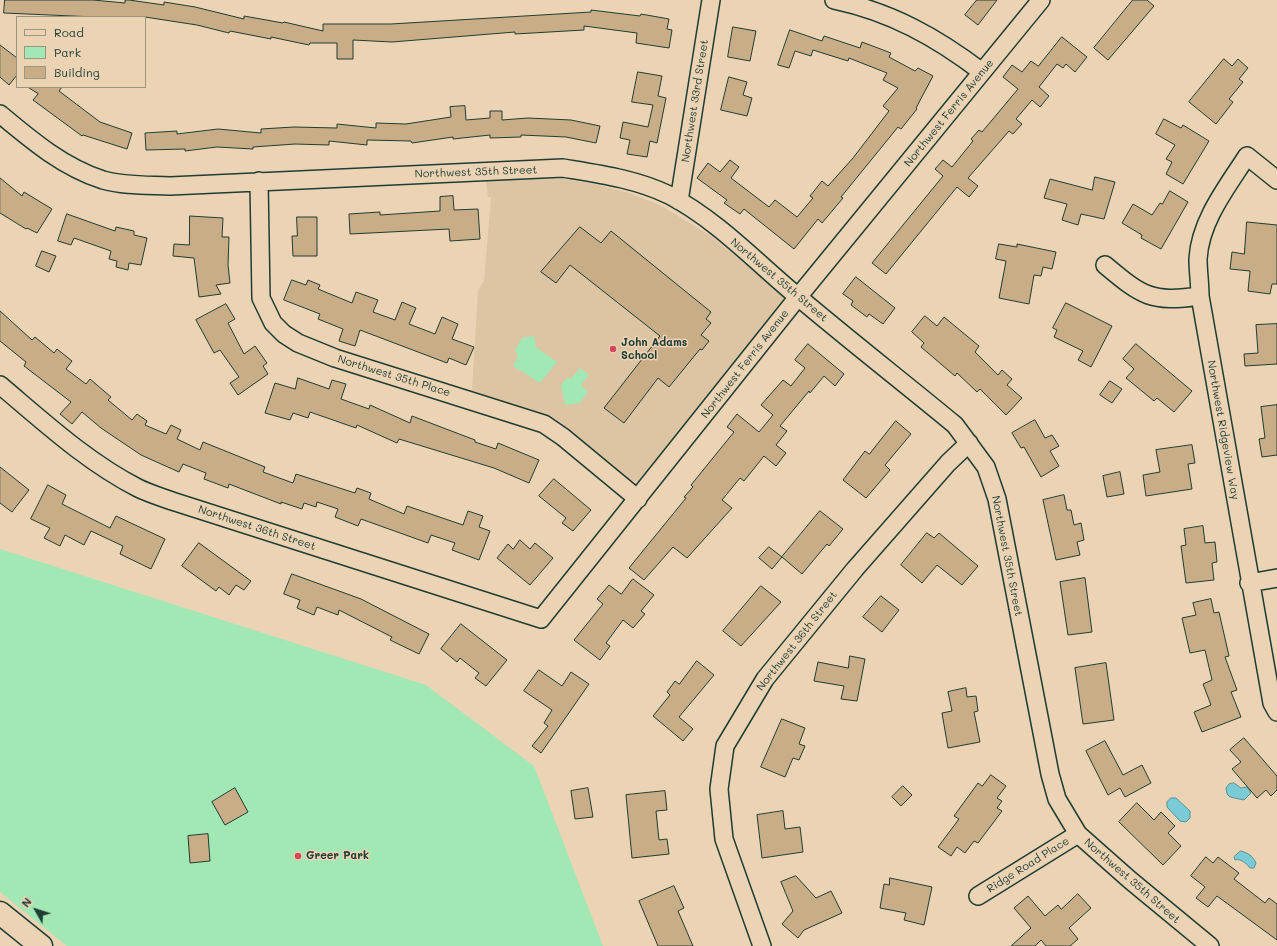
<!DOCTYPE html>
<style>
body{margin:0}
#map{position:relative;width:1277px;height:946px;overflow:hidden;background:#ecd3b4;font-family:Mali,sans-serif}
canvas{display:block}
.legend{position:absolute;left:16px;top:16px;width:130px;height:72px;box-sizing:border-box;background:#ecd3b4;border:1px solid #9a9781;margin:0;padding:5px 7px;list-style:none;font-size:12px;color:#1f3d34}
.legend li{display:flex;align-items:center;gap:8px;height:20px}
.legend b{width:20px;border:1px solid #9a9781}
.north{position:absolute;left:16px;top:890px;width:40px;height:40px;-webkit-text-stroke:3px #ecd3b4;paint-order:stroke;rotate:309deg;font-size:11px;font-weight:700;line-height:16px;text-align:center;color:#1f3d34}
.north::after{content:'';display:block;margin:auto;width:14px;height:18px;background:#1f3d34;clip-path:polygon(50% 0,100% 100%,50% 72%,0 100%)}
</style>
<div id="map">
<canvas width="1277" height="946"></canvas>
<ul class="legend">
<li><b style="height:5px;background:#ecd3b4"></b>Road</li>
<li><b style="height:11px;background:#a2e8b5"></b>Park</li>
<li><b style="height:11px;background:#c8ad87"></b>Building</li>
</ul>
<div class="north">N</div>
</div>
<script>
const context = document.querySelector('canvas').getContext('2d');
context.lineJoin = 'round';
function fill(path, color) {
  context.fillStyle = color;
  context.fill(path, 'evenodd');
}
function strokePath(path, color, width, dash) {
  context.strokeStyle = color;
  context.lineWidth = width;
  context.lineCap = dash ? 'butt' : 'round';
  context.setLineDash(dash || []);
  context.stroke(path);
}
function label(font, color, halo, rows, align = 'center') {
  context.font = font + ' Mali,sans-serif';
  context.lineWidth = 3;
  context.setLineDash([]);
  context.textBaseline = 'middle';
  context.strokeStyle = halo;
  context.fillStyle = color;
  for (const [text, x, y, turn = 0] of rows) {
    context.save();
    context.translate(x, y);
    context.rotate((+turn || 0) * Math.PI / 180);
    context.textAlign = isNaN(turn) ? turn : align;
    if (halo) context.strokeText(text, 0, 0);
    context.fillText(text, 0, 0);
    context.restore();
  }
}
const built = new Path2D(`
 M534 178 564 179 595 184 629 193 660 205 711 236 784 296 786 301 645 480 637 482 627 479 555 420 537 412 472 391 478 290 484 281 491 197H488L486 180Z`);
const green = new Path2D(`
 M534 336 536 347 557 362 540 383 513 366 518 357 515 350 522 338Z
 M580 368 589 375 581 385 588 392 580 403 565 405 561 385 568 377 571 379Z
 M0 549 426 685 534 766 603 946H67L0 892Z`);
const water = new Path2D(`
 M1234 783 1241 788 1247 787 1251 793 1244 800 1230 797 1227 794 1226 788 1229 784Z
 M1171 798H1176L1190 811V818L1186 822 1180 821 1167 807V802Z
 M1241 851C1248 853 1253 856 1256 863L1254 868H1250C1246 863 1240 858 1235 860L1234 857Z`);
const building = new Path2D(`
 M5 0H93L125 3V0H129L164 5V2L195 7 244 19V16L283 23 284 22 323 31V24H391L591 12V10L640 16 641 14 669 19 667 29 672 30 669 48 636 43 637 33 584 26V30L515 34V32L392 42 353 40V59H337V43H310L309 45 271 37V39L230 31 229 33 197 25 145 17H95L4 13Z
 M977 0H997L978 25 965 15Z
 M1133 0H1147L1154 6 1108 60 1094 48Z
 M733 27 756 31 750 61 728 57Z
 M790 30 822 41 824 36 860 48 862 42 891 53 889 57 915 71 918 68 933 76 916 108 917 109 901 129 898 127 841 197 843 198 822 223 818 219 794 249 744 209 740 214 724 203 727 200 697 178 708 163 720 172 730 160 739 167 731 178 769 207 775 200 797 217 813 198 810 196 822 181 828 186 853 158 889 111 883 106 898 88 883 80 887 73 849 58 848 61 813 50 811 56 795 51 789 68 778 65Z
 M1062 37 1087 57 1075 72 1066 64 1063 68 1057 64 1039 87 1049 96 1040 107 1032 100 1016 119 1022 124 1013 134 1009 131 968 178 978 186 969 197 957 187 886 274 872 263 943 176 935 169 943 160 952 167 973 141 971 139 979 130 982 132 1018 89 1003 77 1012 65 1022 72 1031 61 1038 66Z
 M0 45 17 58V75L9 85 0 77Z
 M1224 59 1232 66 1238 59 1248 68 1239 79 1243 82 1229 99 1233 102 1216 124 1189 102Z
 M638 72 662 76 658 96 666 98 657 143 650 141 647 157 627 154 630 140 620 138 623 122 648 127 653 105 632 102Z
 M729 77 747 82 743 95 752 98 747 116 721 110Z
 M28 87H62L59 91 100 122 132 133 127 149 83 135 82 136 33 100 38 94Z
 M465 106 466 120 490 118V111H502V120L528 118 571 120 600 126 596 143 566 137 521 135V137L490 138V135L453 139V137L412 143 411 141 367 140V145L329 141V145L295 144 253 147V149L217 147 185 151V149L146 150 145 133 177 131V134L218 129 261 133V129L294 127 337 128V124L376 128V123L406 124 451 117 450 107Z
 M1164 119 1181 128 1183 125 1209 141 1183 184 1166 174 1172 162 1166 159 1175 145 1156 134Z
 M1095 177 1115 182 1104 219 1081 214 1078 225 1062 220 1067 204 1044 198 1050 179 1092 190Z
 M0 178 22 196 24 192 52 209 37 233 27 228 26 229 0 213Z
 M1170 191 1188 202 1161 249 1141 238 1142 235 1122 223 1133 204 1152 215 1160 203 1162 204Z
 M453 196 454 210 478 209 480 239 450 241 449 229 350 234 349 214 380 212V215L440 211V197Z
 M67 214 115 231 116 227 134 231V235L147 238 141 265 129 263 128 270 116 267 117 261 109 259 111 251 74 238 71 245 58 241Z
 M190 216 223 218 222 237H229L228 265 230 283 216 285 221 294 199 297 194 258 173 256 174 244 189 245Z
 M297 217H317V256H293L292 236H297Z
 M1247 222 1277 225V284H1272L1270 294 1248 291 1250 271 1230 269 1232 252 1244 254Z
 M580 227 601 243 611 231 711 312 706 319 711 323 701 335 709 341 702 350 700 349 669 387 658 378 624 423 604 408 660 336 570 265 556 283 541 272Z
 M999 244 1017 247V244L1056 252 1052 269 1043 267 1041 276 1034 275 1029 304 999 298 1006 261 996 259Z
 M42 251 56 256 49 272 36 266Z
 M856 277 895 308 883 324 869 314 867 317 851 305 853 301 843 294Z
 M292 280 306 285 308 280 320 285 318 289 352 303 356 292 378 300 373 312 395 320 402 302 416 308 409 324 435 334 442 317 458 324 452 339 474 347 466 365 449 358 447 363 360 330 355 346 339 341 343 329 318 319 320 314 284 300Z
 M1066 303 1112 326 1091 367 1078 360 1083 351 1054 337 1057 330 1053 328Z
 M226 304 235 319 228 323 244 354 255 346 267 363 263 366 268 374 238 395 230 383 239 377 220 350 214 353 196 320Z
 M0 311 32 340 35 337 54 353 57 349 72 361 66 369 86 384 90 379 111 397 108 400 132 420 137 414 147 421 145 425 166 434 171 425 181 430 177 439 200 450 203 442 265 467 263 472 293 483 296 474 355 493 357 488 371 493 369 499 404 514 407 506 463 525 468 511 483 516 479 527 490 531 479 560 452 550 455 543 431 535 428 543 361 519 358 526 335 517 338 509 317 502 316 507 304 503 302 509 281 502V504L229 484 228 488 204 479 206 473 183 464 179 472 141 455 101 428 82 412 72 424 60 414 71 402 24 366 26 362 0 341Z
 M925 316 937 326 944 317 979 346 975 352 998 375 1002 370 1012 379 1007 385 1022 398 1006 415 980 389 977 392 957 373 955 376 921 347 924 343 912 332Z
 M1277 324V364L1245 366 1244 354 1258 353 1256 325Z
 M808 344 844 374 835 386 824 376 810 393 809 391 780 426 787 431 776 445 786 453 776 466 764 456 744 481 740 478 722 500 732 508 687 558 673 547 644 580 629 568 686 498 684 497 693 487 691 485 734 432 727 427 737 414 759 432 773 415 761 405 783 380 791 386 805 368 795 360Z
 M1136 344 1192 391 1174 412 1157 398 1154 401 1126 378 1134 369 1123 359Z
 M298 378 329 389 332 380 346 384 341 399 369 409 370 405 410 423 412 416 475 440V442L496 449 498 443 539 460 529 483 494 468 399 439 397 443 357 425 356 428 310 412 308 418 293 413 290 420 265 413 275 383 295 389Z
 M1110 381 1122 389 1112 403 1100 395Z
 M1277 405V455L1262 457 1259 439 1265 438 1261 407Z
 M1035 420 1045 438 1052 435 1059 446 1050 451 1059 466 1041 477 1024 447 1021 448 1012 433Z
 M896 421 911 434 885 465 890 470 866 498 843 480 865 451 869 454Z
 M1192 445 1195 463 1188 464 1192 489 1146 496 1143 475 1160 472 1156 450Z
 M0 467 29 490 12 512 0 503Z
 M1120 472 1124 494 1107 497 1103 476Z
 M554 479 591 510 573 531 562 523 566 518 539 496Z
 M48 485 66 495 62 504 110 528 116 516 165 539 151 569 120 554 123 546 91 531 84 545 65 535 60 546 44 538 50 528 31 519Z
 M1064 495 1067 510H1071L1074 525 1081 523 1084 540 1077 542 1080 555 1056 560 1043 500Z
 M820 511 843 529 829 546 827 544 802 574 782 557Z
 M1203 526 1205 543 1215 542 1217 562 1212 563 1214 580 1186 583 1181 546 1186 545 1184 529Z
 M927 533 934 538 939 533 978 566 962 585 937 565 922 583 901 565Z
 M520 540 530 549 535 543 553 558 530 585 497 558 508 544 513 549Z
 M199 543 251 581 244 590 236 585 229 595 219 587 216 591 182 566Z
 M769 547 782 557 772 569 759 558Z
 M292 574 361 599 429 634 419 654 390 640 392 637 339 610 338 615 317 607 314 615 297 608 300 600 284 594Z
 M1085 578 1092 632 1068 635 1060 582Z
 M633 579 654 595 641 611 645 614 633 628 623 620 606 643 610 646 600 660 574 640 603 604 597 599 609 585 621 594Z
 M761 586 781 602 741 646 723 631Z
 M881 596 899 610 882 632 863 617Z
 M1211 599 1214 613 1219 612 1229 656 1225 657 1237 690 1231 692 1241 717 1202 732 1194 712 1211 705 1203 684 1212 680 1205 650 1190 653 1182 618 1196 615 1193 603Z
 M461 624 507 660 486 686 475 678 479 673 460 658 457 662 441 649Z
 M850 656 865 659 857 701 841 699 844 686 814 681 818 662 848 668Z
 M697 661 714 675 679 717 693 729 683 741 653 716 670 695 667 692 675 681 679 684Z
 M1106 663 1114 720 1083 724 1075 668Z
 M539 670 562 686 571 672 589 684 541 753 532 746 548 726 544 723 552 710 524 691Z
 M966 688 967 697 976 696 978 711 974 712 980 742 948 748 942 713 952 711 948 692Z
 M782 719 805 728 799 744 805 746 799 760 793 758 785 777 761 767Z
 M1244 738 1277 776V790L1271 796 1266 790 1257 798 1232 769 1241 762 1230 750Z
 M1105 741 1123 775 1142 765 1151 783 1125 797 1120 788 1108 795 1086 751Z
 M991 775 1006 786 997 798 1002 801 997 808 1002 811 978 843 974 841 965 853 957 847 951 856 938 847 959 819 954 816 978 783 982 786Z
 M903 786 912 795 901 806 892 797Z
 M235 788 248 812 225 825 212 802Z
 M588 788 593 817 575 819 571 791Z
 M665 791 667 810 656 811 659 840 667 839 669 854 632 858 626 795Z
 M1137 803 1154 820 1161 812 1175 826 1168 833 1181 846 1163 865 1119 822Z
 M783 811 785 829 800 827 803 852 762 858 757 815Z
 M208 834 210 861 190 863 188 836Z
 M1206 857 1213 863 1218 857 1239 873 1234 879 1265 903 1269 898 1277 904V940L1217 896 1208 907 1196 898 1205 887 1191 876Z
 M796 876 816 898 831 891 842 913 804 930 798 938 782 924 793 911 781 882Z
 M890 878 932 887 924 925 904 920 906 913 880 908 884 884 889 885Z
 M674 886 684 908 678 911 693 946H658L639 901Z
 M1078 894 1091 908 1069 928 1078 939 1070 946H1046L1041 940 1035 946H1011L1031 928 1014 908 1028 896 1045 916 1058 905 1061 909Z`);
const minor = new Path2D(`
 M834 0C891 12 936 37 982 72
 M0 114C31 140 63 167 103 180 124 186 148 185 170 186L563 168C599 174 636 179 669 195 717 220 756 262 797 296 849 340 903 382 955 425L986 467 997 499 1050 774 1057 799 1078 834 1130 880 1210 946
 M1277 180 1247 156C1227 187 1200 221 1198 259 1198 271 1200 284 1200 296L1272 703 1277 712
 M259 181 261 298 273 323 284 334 298 343 335 358 544 424 563 437 638 499
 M679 201 711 0
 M1105 265C1142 296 1151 303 1200 296
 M0 385C44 422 87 462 138 488 148 493 161 497 172 501L541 619 798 297 1041 0
 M1249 583 1277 578
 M978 896 1078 834
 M762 946 724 839 719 789 725 746 765 679 855 569 948 463 969 443`);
const secondary = new Path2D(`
 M0 913 41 946`);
const markers = [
 [613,349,4,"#d1495b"],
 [298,856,4,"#d1495b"]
];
const streetNames = [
 ["Northwest 33rd Street",695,101,-81],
 ["Northwest Ferris Avenue",949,113,-51],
 ["Northwest 35th Street",476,172,-2],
 ["Northwest 35th Street",779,280,40],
 ["Northwest Ferris Avenue",745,364,-52],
 ["Northwest 35th Place",394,376,17],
 ["Northwest Ridgeview Way",1223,430,80],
 ["Northwest 36th Street",257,528,18],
 ["Northwest 35th Street",1007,556,79],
 ["Northwest 36th Street",797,641,-52],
 ["Ridge Road Place",1028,865,-32],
 ["Northwest 35th Street",1132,881,41]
];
const poiNames = [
 ["John Adams",621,343],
 ["School",621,356],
 ["Greer Park",306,856]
];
fill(built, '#ddc5a4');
fill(green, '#a2e8b5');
fill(water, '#7bcbd7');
strokePath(water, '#569296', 1);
fill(building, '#c8ad87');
strokePath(building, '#1f3d34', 1);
strokePath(minor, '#1f3d34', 20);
strokePath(secondary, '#1f3d34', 25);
strokePath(minor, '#ecd3b4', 17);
strokePath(secondary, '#ecd3b4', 22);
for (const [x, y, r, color] of markers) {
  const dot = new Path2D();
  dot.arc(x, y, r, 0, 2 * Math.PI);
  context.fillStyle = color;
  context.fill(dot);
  strokePath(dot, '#ecd3b4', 1.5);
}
label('11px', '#1f3d34', '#ecd3b4', streetNames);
label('bold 11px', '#1f3d34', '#ecd3b4', poiNames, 'left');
</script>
